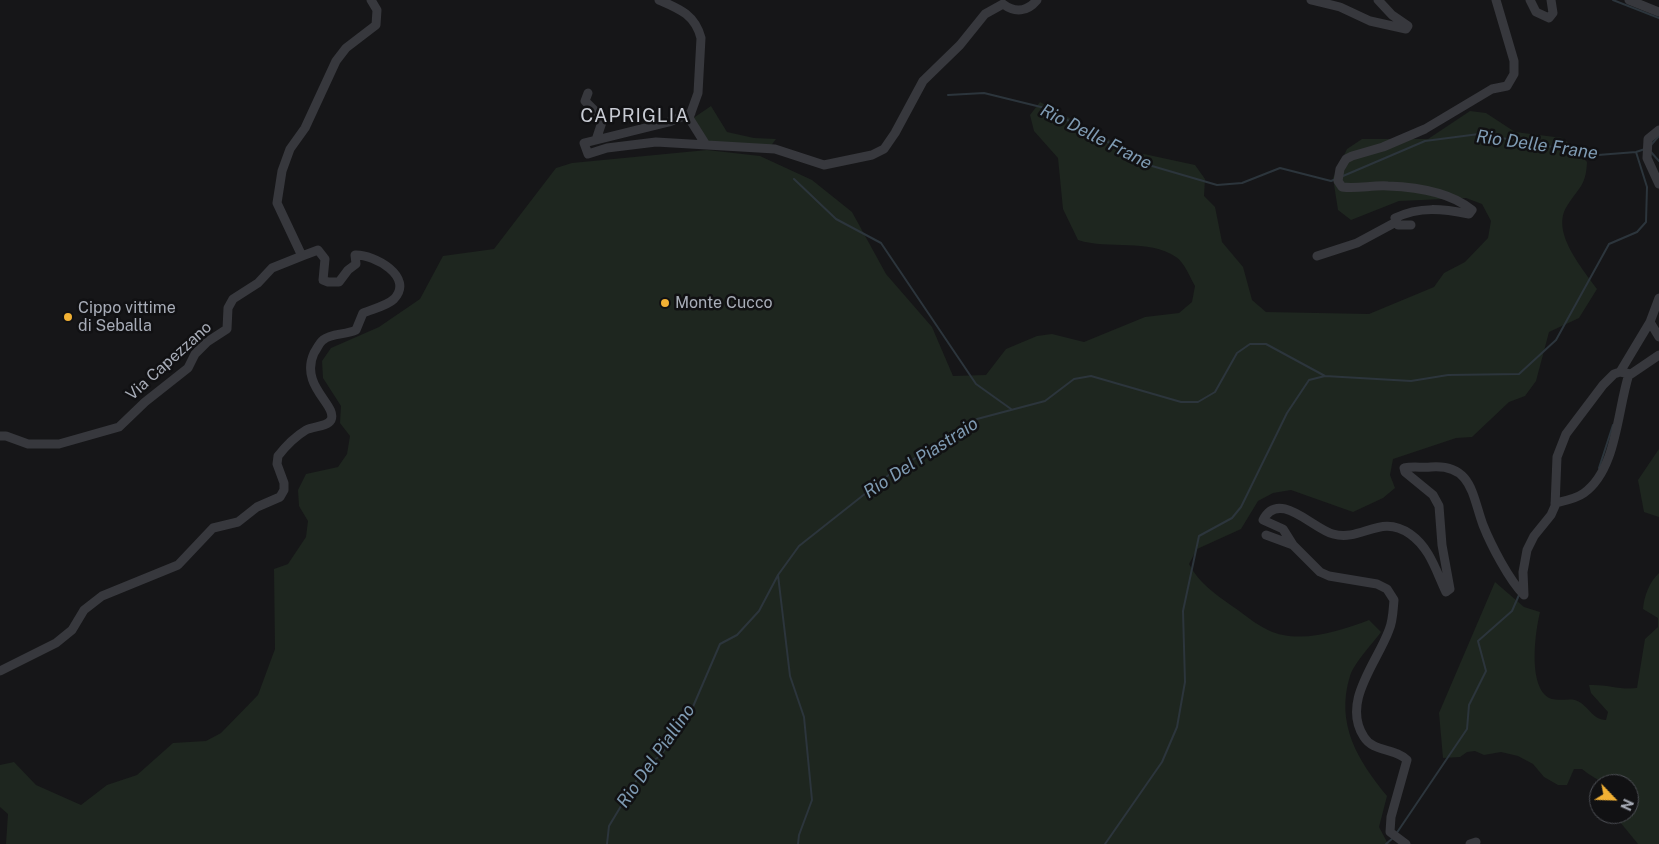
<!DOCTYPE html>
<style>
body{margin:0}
#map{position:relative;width:1659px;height:844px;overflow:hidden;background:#161618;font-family:"Public Sans",sans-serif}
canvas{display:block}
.north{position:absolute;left:1589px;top:774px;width:50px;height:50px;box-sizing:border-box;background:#111113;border:1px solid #4d4f55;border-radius:50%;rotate:114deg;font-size:14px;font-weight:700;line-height:20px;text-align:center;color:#a8adb8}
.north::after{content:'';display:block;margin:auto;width:18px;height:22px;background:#f2b134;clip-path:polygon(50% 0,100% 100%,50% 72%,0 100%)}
</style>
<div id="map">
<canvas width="1659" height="844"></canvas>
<div class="north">N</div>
</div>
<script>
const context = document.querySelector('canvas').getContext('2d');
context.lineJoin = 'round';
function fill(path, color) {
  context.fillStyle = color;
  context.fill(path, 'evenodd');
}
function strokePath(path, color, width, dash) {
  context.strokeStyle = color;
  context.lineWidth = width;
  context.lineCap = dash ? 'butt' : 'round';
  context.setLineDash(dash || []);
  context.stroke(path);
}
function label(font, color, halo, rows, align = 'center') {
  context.font = font + ' "Public Sans",sans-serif';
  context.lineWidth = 5;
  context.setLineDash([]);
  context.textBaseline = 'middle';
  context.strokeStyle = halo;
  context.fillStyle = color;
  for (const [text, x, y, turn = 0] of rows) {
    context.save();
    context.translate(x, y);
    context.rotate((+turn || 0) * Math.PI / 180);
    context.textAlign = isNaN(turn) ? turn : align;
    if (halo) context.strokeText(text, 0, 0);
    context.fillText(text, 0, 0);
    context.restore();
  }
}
const green = new Path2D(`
 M1040 102 1130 151 1195 165 1205 179 1204 196 1215 207 1222 242 1243 267 1252 300 1266 312 1369 314 1434 287 1444 273 1465 262 1488 238 1491 221 1482 204 1466 198 1399 201 1351 220 1338 210 1333 178 1347 149 1362 139H1428L1470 111 1486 113 1515 132 1563 138 1587 162C1586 186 1579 187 1567 206 1550 232 1583 269 1597 289L1579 318 1549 332 1536 381 1525 396 1509 402 1472 437 1456 438 1393 459 1390 475 1395 488 1383 498 1353 512 1291 490 1273 493 1258 501 1241 529 1197 549 1189 564C1199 583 1214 593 1232 606 1244 614 1255 624 1268 630 1299 645 1340 631 1369 620L1381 632C1373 643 1354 663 1350 676 1335 724 1358 761 1387 796L1379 827 1387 842 1391 844H6L8 814 0 807V765L14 762 36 785 81 805 107 785 137 775 173 743 206 741 221 733 258 695 275 649 274 569 288 564 306 537 308 521 299 506 298 490 306 474 338 467 347 454 350 436 340 423 341 406 323 378 322 361 331 348 379 327 420 299 443 256 494 249 556 168 572 163 707 150 760 156 812 180 852 212 886 274 932 327 953 376 986 375 1006 349 1037 336 1052 334 1084 342 1145 317 1179 313 1192 302 1195 286C1190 277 1184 262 1176 257 1148 238 1109 250 1078 240L1063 209 1058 158 1034 131 1030 115Z
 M711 106 727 132 754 138 776 139 770 147 709 143 692 119Z
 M1659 449V517L1644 512 1638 480Z
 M1659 573V844H1638L1620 822 1618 814H1629V784C1606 784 1600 783 1582 769H1574L1567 785H1558L1544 777 1533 764 1518 756 1501 752 1484 755 1475 751 1467 752 1460 757 1443 758 1439 713 1495 582 1524 607 1540 612C1535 633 1529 679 1545 695 1553 703 1566 698 1575 700 1588 704 1592 720 1606 720L1608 712 1591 693 1589 685C1606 684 1620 690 1637 688L1645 639 1658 627V618L1643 609C1644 597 1649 582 1659 573Z`);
const stream = new Path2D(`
 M1613 0 1659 18
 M948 95 984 93 1045 108 1152 166 1217 185 1242 183 1280 168 1331 181 1336 179
 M1651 145 1659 136
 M1651 152 1659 161
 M1343 176 1425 141 1479 134 1598 155 1636 152 1645 149
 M794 179 836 219 881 243 976 384 1011 409
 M1599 468 1613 425
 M778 575 790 676 804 717 812 800 799 835 798 844
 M1396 834 1467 729 1469 705 1486 671 1478 641 1512 611 1519 595
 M607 844 609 826 644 768 661 755 692 709 720 644 737 635 759 611 778 575 799 546 890 474 977 419 1045 401 1074 379 1091 376 1181 402H1198L1215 392 1237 353 1250 344H1266L1325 376 1411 381 1448 375 1519 374 1556 340 1609 244 1637 232 1646 222 1647 187 1636 152
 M1105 844 1162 762 1177 727 1185 682 1183 611 1199 536 1232 518 1241 507 1287 413 1309 380 1325 376
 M1386 844 1393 838`);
const minor = new Path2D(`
 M659 0C680 9 695 15 701 38L698 93 689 118 706 145
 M1311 0 1340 7 1370 21 1406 29 1408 26 1392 15 1378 0
 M1530 0 1536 12 1549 18 1553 13 1551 0
 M1629 0 1659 12
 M1003 4C1015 13 1027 12 1037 0
 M588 93 585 101 603 119 596 140
 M691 113 669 122 584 143 588 154 607 148 656 142 775 149 824 165 872 155 884 149 895 133 923 81 960 45 985 14 1003 4
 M1659 130 1648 139 1647 158 1659 184
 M1411 225H1398L1395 218C1420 206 1443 209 1469 214L1472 210C1450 192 1416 187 1388 186 1372 185 1358 189 1342 187L1338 181 1340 169 1346 159 1352 156 1383 147 1425 129 1492 89 1507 86 1514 74V61L1496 0
 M1317 256 1357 243 1396 222
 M1650 322 1659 337
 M1620 372 1650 322 1659 298
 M0 436H6L28 444H59L119 427 145 402 188 368 195 354 207 342 227 329 228 308 233 299 258 283 272 268 302 256 277 203 282 171 290 149 305 128 336 61 346 48 376 25 377 10 371 0
 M1555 503C1564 501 1576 499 1584 493 1617 469 1617 411 1629 374
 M1266 535 1293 545
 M0 671 56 643 72 630 84 610 102 596 178 565 213 528 238 522 257 507 280 497 284 490V483L277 464 278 456C285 447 296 436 306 430 313 426 327 427 331 420 338 405 299 386 314 353 317 349 319 343 323 340 331 333 346 335 356 330L363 313C372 309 387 306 394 299 415 277 374 254 355 255L356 264 348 270 339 282H328L323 280 325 259 318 250 302 256
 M1406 844 1390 832 1391 817 1407 760C1395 748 1373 752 1364 737 1341 702 1377 663 1389 630 1393 621 1393 610 1394 600L1387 589 1377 584 1329 576 1320 572 1293 545 1283 529 1263 520C1279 489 1313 529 1333 534 1362 542 1380 513 1410 534 1430 548 1436 571 1446 592L1450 589 1442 545 1439 506 1433 495 1405 472 1404 468C1413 466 1422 468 1431 467 1472 464 1472 495 1483 525 1491 545 1509 580 1524 595L1523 572 1527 550 1534 536 1551 515 1555 506 1557 457 1566 434 1603 385 1614 374 1620 372 1631 374 1659 355
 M1470 844 1476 842`);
const markers = [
 [665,303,5,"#f2b134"],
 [68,317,5,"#f2b134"]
];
const poiNames = [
 ["Monte Cucco",675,303],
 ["Cippo vittime",78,308],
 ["di Seballa",78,326]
];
const streetNames = [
 ["Via Capezzano",169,361,-42]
];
const waterNames = [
 ["Rio Delle Frane",1096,137,27],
 ["Rio Delle Frane",1537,145,8],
 ["Rio Del Piastraio",921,458,-33],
 ["Rio Del Piallino",656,756,-55]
];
const quarterNames = [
 ["CAPRIGLIA",635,116]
];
fill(green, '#1e261f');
strokePath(stream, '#2c353c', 2);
strokePath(minor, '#37383d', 9);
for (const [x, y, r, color] of markers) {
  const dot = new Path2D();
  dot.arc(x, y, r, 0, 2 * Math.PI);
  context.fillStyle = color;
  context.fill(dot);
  strokePath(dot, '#111113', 2);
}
label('16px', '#a8adb8', '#111113', poiNames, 'left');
label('16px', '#a8adb8', '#111113', streetNames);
label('italic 18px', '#7f9bb3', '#111113', waterNames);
context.letterSpacing = '1px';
label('19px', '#c9ccd4', '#111113', quarterNames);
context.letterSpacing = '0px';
</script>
